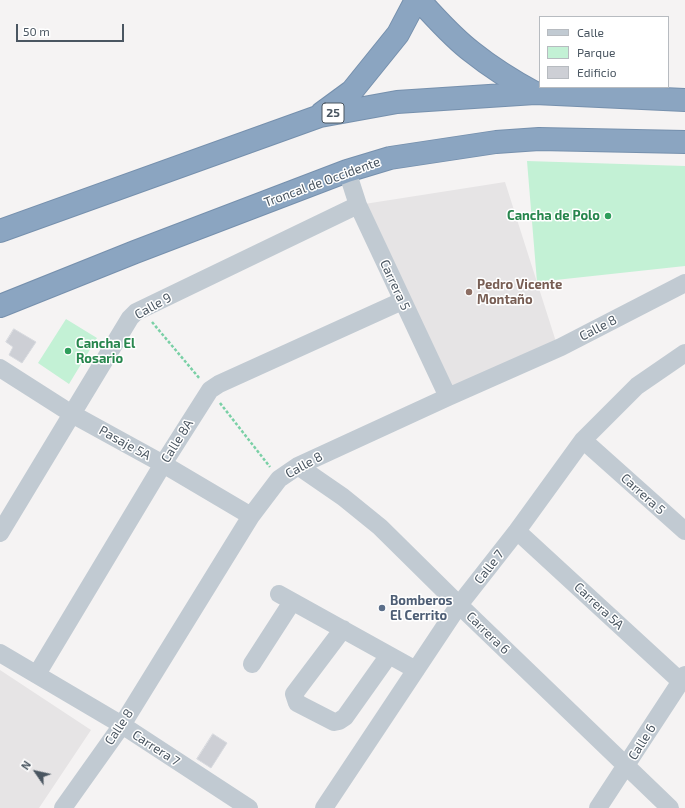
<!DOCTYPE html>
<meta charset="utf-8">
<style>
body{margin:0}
#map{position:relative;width:685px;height:808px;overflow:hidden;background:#f5f3f3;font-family:"Exo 2",sans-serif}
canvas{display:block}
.legend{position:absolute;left:539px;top:16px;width:130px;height:72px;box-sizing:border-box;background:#fff;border:1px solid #b7bbc0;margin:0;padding:5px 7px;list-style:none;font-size:12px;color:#4a5661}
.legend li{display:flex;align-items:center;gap:8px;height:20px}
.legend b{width:20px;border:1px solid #b7bbc0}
.north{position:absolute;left:16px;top:752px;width:40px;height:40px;-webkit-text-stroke:3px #fff;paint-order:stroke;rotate:304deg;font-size:11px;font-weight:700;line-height:16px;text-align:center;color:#4a5661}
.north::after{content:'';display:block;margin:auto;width:14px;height:18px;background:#4a5661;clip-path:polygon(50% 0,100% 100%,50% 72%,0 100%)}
.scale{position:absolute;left:16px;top:24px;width:108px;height:18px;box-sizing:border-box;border:2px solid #4a5661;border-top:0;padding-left:5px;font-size:12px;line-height:14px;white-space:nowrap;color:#4a5661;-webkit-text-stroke:3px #fff;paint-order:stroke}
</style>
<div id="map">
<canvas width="685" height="808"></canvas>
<ul class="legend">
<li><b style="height:5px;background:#c1cad2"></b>Calle</li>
<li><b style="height:11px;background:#c3f1d5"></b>Parque</li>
<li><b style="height:11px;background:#cdcfd5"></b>Edificio</li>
</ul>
<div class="north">N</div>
<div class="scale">50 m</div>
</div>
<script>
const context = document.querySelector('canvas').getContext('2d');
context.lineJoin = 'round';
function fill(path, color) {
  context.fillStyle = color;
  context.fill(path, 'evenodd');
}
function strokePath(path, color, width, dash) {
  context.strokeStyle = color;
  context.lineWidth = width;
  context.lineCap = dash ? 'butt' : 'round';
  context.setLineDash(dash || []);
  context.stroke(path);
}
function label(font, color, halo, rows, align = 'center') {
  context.font = font + ' "Exo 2",sans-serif';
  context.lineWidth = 3;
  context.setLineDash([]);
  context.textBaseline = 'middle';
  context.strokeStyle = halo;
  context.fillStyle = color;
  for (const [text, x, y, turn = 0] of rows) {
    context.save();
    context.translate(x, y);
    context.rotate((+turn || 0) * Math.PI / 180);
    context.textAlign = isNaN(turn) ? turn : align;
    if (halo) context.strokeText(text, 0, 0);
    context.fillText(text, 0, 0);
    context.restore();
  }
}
const education = new Path2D(`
 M505 182 558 348 448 397 358 205Z
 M0 670 91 730 39 808H0Z`);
const green = new Path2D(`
 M527 161 685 166V266L537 282Z
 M66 319 97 338 69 384 38 363Z`);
const building = new Path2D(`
 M14 329 36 342 22 363 9 355 13 347 6 342Z
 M213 734 227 743 211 768 197 759Z`);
const path = new Path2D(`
 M152 322 200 379
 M220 403 270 467`);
const minor = new Path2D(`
 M347 171 358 205 448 397
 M0 368 72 414 163 464 251 516
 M583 440 685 531
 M298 466 343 497 380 527 459 605 670 808
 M517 531 680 681
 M0 533 130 318 136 312 358 205
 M279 594 416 670
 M343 629 294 694 297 703 334 722 339 721 345 717 389 655
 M0 653 122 725 249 808
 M252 664 292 602
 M37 674 163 464 210 390 219 384 402 301
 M63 808 122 725 251 516 279 479 298 466 448 397 561 347 685 283
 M324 808 459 605 517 531 583 440 637 386 685 353
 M598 808 685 675`);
const highway = new Path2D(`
 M419 0C436 18 452 37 472 52 492 68 513 81 535 93
 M322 113 352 91 398 34 416 0
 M0 231 320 116 397 102 535 93 685 100
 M0 306 135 252 347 171 390 158 496 142 539 139 685 142`);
const markers = [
 [608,216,4,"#2e9e5b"],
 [469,292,4,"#8d6e63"],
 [68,351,4,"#2e9e5b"],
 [382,608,4,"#5c6f8a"]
];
const shields = [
 [333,113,22]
];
const shieldNames = [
 ["25",333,113]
];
const streetNames = [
 ["Troncal de Occidente",322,182,-20],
 ["Carrera 5",395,285,65],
 ["Calle 9",153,306,-29],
 ["Calle 8",598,328,-27],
 ["Calle 8A",177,441,-58],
 ["Pasaje 5A",125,443,29],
 ["Calle 8",304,465,-29],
 ["Carrera 5",643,494,42],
 ["Calle 7",489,567,-52],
 ["Carrera 5A",599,606,43],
 ["Carrera 6",488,633,44],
 ["Calle 8",119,727,-56],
 ["Calle 6",642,742,-58],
 ["Carrera 7",156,748,33]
];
const leisureNames = [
 ["Cancha de Polo",600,216],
 ["Cancha El",76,344,"left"],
 ["Rosario",76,359,"left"]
];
const educationNames = [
 ["Pedro Vicente",477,285],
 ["Montaño",477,300]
];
const serviceNames = [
 ["Bomberos",390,601],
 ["El Cerrito",390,616]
];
fill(education, '#e6e4e5');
fill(green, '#c3f1d5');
fill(building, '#cdcfd5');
strokePath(building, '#d7d9de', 1);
strokePath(highway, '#7690ad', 24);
strokePath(path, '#7ad0a6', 2.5, [3, 2]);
strokePath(minor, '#c1cad2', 18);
strokePath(highway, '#8ba5c1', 22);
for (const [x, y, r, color] of markers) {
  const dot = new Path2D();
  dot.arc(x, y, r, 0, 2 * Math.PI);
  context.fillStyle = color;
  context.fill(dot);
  strokePath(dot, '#fff', 1.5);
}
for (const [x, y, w] of shields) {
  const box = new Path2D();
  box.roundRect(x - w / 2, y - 10, w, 20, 3);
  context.fillStyle = '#fff';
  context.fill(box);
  strokePath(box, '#4a5661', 1);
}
label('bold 12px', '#4a5661', null, shieldNames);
label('13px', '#4a5661', '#fff', streetNames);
label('bold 13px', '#27864d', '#fff', leisureNames, 'right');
label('bold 13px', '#785e54', '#fff', educationNames, 'left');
label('bold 13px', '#4e5e75', '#fff', serviceNames, 'left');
</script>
